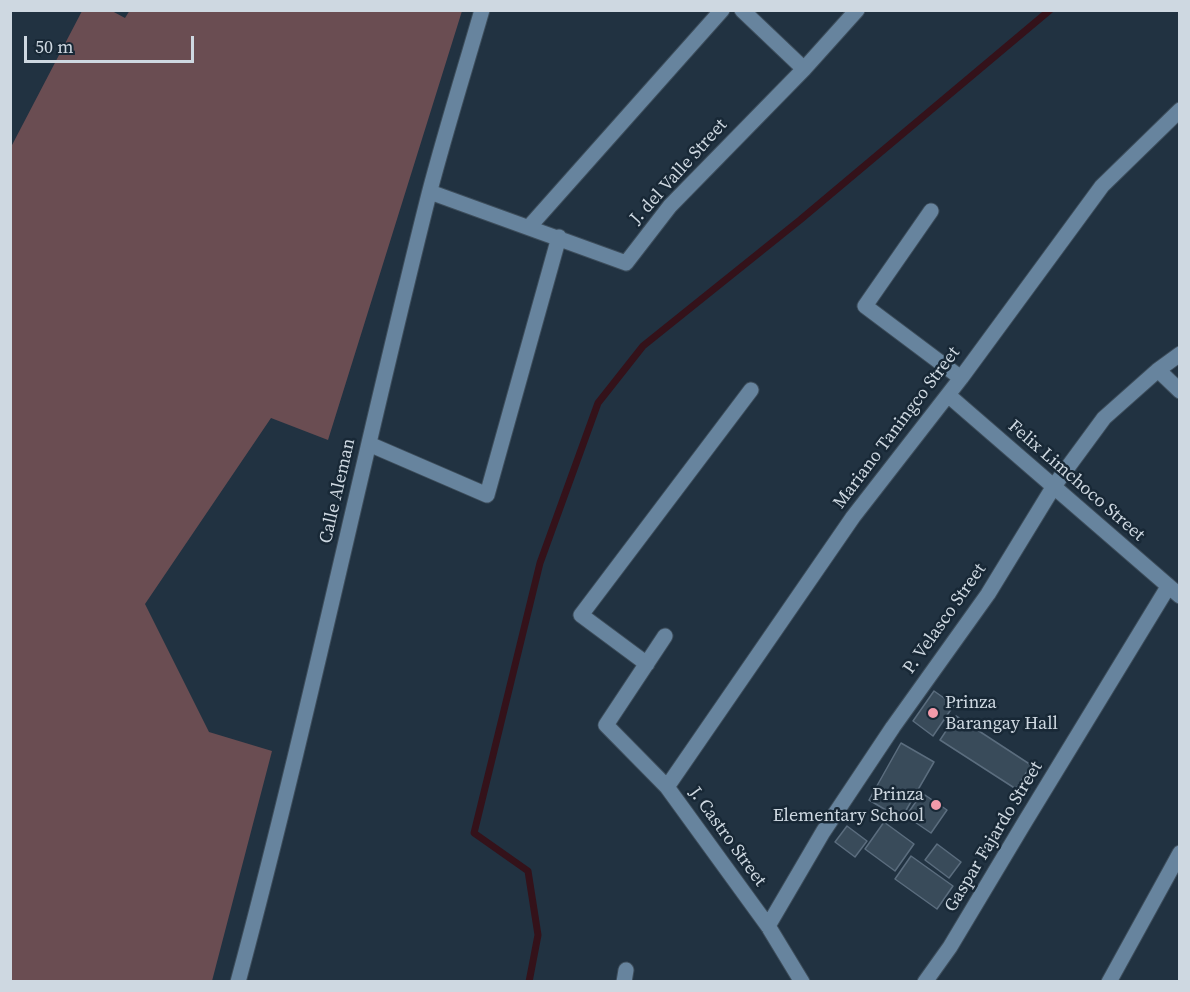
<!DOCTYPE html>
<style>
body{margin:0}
#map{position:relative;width:1190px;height:992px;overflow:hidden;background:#213241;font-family:"Source Serif 4",serif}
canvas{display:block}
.frame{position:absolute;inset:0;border:12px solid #ced8e1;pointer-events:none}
.scale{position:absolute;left:24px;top:36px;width:170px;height:27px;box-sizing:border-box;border:3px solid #ced8e1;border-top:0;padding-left:8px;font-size:18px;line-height:21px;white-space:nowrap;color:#ced8e1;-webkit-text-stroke:4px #182836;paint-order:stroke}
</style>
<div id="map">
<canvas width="1190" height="992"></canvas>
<div class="frame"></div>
<div class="scale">50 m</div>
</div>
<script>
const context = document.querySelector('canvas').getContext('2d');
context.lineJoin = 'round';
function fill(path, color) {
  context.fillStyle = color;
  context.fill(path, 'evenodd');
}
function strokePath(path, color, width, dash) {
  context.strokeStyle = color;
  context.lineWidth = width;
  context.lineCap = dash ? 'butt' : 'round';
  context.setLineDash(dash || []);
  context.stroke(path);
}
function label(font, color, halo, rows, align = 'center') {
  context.font = font + ' "Source Serif 4",serif';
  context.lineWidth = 5;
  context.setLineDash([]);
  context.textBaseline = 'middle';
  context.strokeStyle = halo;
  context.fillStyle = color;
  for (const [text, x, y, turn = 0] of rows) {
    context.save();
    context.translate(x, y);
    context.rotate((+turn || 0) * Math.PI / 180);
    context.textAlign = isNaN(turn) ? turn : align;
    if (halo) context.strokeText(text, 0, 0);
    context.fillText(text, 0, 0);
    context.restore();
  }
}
const green = new Path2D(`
 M130 10 462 11 328 440 271 418 145 604 209 732 272 751 212 981H11V147L82 11H112L125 18Z`);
const stream = new Path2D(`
 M529 982 538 935 528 871 474 833 540 563 598 403 643 346 800 220 1050 10`);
const building = new Path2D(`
 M934 691 954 705 933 736 913 721Z
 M956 716 1031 765 1016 789 940 740Z
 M901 743 934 762 901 819 869 800Z
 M922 793 947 810 931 833 906 816Z
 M884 822 914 844 895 871 865 849Z
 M847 826 867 841 855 857 835 842Z
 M937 844 961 862 949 878 925 860Z
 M911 856 953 886 937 909 895 879Z`);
const minor = new Path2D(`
 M742 10 804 69
 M430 192 626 263 670 206 804 69 857 10
 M931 211 865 306 961 378
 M529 227 722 10
 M1158 370 1180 391
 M948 395 1180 596
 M369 444 487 495 559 237
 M665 636 606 725 667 787 768 926 802 982
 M647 664 581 615 751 390
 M667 787 853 517 961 378 1102 186 1180 110
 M768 926 823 832 893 727 988 594 1054 486 1104 418 1158 370 1180 354
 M238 982C308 721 363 456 429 194 445 133 464 72 482 10
 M624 982 626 970
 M925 982 950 947 1023 825 1168 587
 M1109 982 1180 853`);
const markers = [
 [933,713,6,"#f39aaa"],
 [936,805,6,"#f39aaa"]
];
const streetNames = [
 ["J. del Valle Street",679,172,-48],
 ["Mariano Taningco Street",897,428,-53],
 ["Felix Limchoco Street",1076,481,41],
 ["Calle Aleman",338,491,-77],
 ["P. Velasco Street",945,619,-55],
 ["J. Castro Street",727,837,54],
 ["Gaspar Fajardo Street",994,837,-59]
];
const poiNames = [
 ["Prinza",945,703],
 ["Barangay Hall",945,724],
 ["Prinza",924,795,"right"],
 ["Elementary School",924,816,"right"]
];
fill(green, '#6a4d52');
strokePath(stream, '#34121a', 7);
fill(building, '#394b5a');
strokePath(building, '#5b6d7e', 1.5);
strokePath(minor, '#3d4d5b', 17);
strokePath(minor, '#67849e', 15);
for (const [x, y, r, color] of markers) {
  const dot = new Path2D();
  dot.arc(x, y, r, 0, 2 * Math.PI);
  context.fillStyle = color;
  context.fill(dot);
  strokePath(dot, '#182836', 2);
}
label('18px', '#ced8e1', '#182836', streetNames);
label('18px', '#ced8e1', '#182836', poiNames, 'left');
</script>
